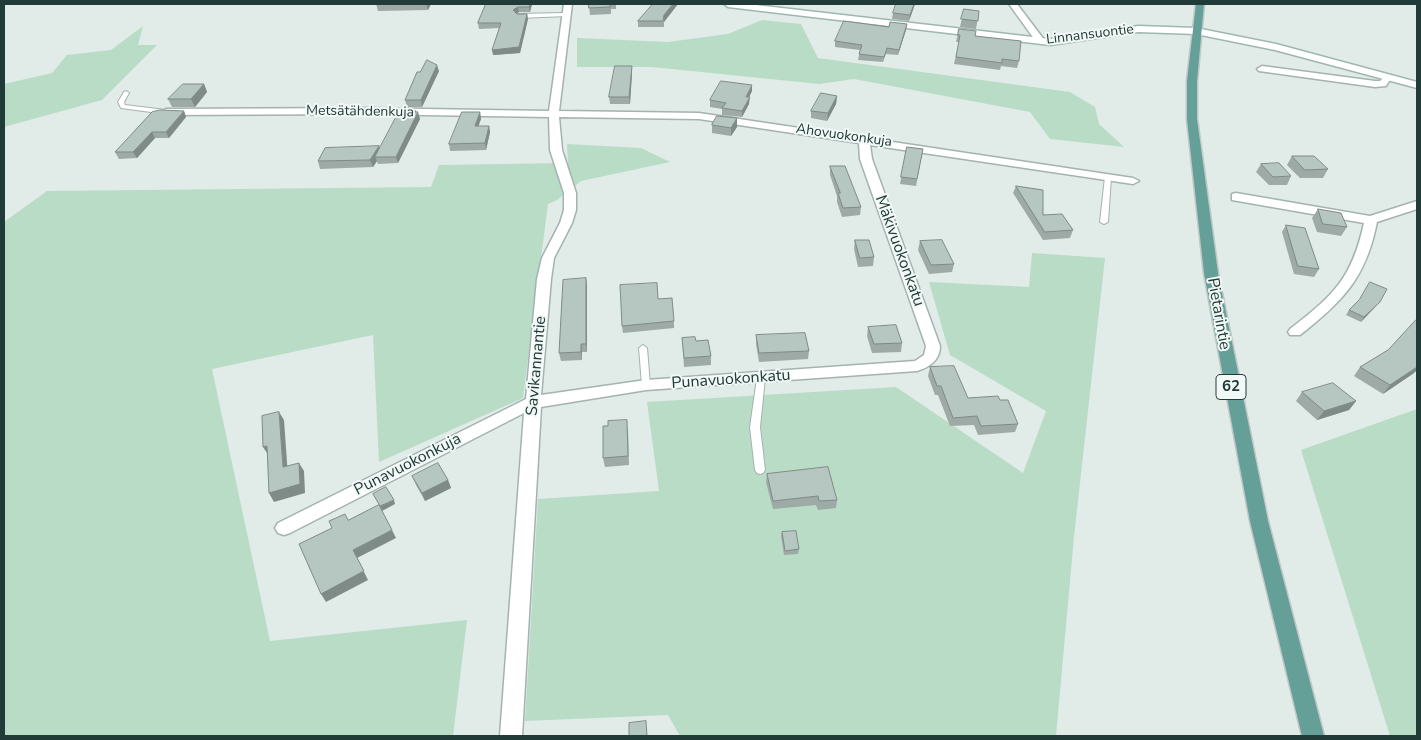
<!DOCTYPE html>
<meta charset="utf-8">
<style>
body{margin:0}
#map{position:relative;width:1421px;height:740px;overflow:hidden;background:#e1ebe8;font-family:"Nunito Sans",sans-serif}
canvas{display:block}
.frame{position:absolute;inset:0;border:5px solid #213b38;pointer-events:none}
</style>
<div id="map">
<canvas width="1421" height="740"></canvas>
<div class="frame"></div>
</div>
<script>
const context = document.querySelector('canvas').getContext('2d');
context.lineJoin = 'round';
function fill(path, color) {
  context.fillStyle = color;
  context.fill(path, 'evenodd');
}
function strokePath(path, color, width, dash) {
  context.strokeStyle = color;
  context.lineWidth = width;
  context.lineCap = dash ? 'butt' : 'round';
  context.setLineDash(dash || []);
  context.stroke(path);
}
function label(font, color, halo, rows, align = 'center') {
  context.font = font + ' "Nunito Sans",sans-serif';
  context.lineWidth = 4;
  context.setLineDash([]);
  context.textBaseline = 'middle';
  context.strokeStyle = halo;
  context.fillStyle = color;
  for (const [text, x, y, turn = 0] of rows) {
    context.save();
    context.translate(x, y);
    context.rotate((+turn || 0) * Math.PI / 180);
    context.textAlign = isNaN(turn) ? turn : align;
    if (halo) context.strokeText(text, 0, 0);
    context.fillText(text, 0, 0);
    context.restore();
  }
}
const green = new Path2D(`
 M762 20 801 24 818 58 1070 92 1095 107 1099 124 1124 147 1050 139 1030 112 854 79 819 84 652 67H577V38L668 42 728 34Z
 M143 26 138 45H157L102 100 4 127V84L52 73 67 55 111 50Z
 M567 144 641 148 670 162 581 181 557 200 548 204 523 398 379 462 373 335 212 369 270 641 467 620 453 736H4V222L47 191 431 187 439 165 568 163Z
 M1032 253 1105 258 1074 537 1056 736H680L668 715 525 721 538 499 659 491 647 402 896 387 1023 473 1046 411 950 355 929 282 1029 287Z
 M1417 409V736H1390L1301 450Z`);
const lane = new Path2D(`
 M565 13 568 15 567 16 519 18 516 16 519 14Z
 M126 91 129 93 124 102 125 105 166 110 169 112 166 114 121 108 118 102 124 92Z
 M1108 175 1111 177 1108 222 1104 224 1100 222 1105 177Z
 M643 345 647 348 650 385 646 388 642 385 639 348Z
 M761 375 765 378 760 427 765 470 763 473 760 474 757 473 755 470 750 427 757 378Z`);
const street = new Path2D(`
 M564 4H572L559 111 699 113 1133 178 1139 181 1133 184 870 145 872 159 940 346C940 360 930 367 917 371L646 390 541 407 522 736H500L524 413 290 533 284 535 278 533 275 528 278 523 526 399 537 279 542 258 560 223 564 210V193L550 150 549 117 361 114 166 115 161 112 166 109 361 108 549 111ZM559 117 699 119 859 143 860 159 926 346 924 355 915 361 646 380 541 395 551 279 554 258 572 223 576 210V193L562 150Z
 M1009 4H1017L1045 41 1043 43H1037Z
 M1262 66 1375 81H1380L1386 75 1391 78 1386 86 1375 87 1259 71 1257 69Z
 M1236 193 1370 216 1417 201V209L1377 222C1366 278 1343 301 1300 335H1290L1288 332 1290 329C1334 295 1352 278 1364 223L1232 200V194Z`);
const secondary = new Path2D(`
 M724 4H747L1050 39 1138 26 1196 28 1276 44 1417 82V88L1275 50 1196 34 1138 32 1050 45 728 7Z`);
const primary = new Path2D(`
 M1196 4H1204L1197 81V119L1218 273 1268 521 1324 736H1302L1250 521 1204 273 1187 119V81Z`);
const wall = new Path2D(`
 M376 4H431L428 10 378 11Z
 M486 4H532L530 12H519L517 14H527L528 19 520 53 493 55 499 28 479 29 478 23Z
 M589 4H616V9H611V14L590 15Z
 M678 4 664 22V27H638V21Z
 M915 4 909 21 892 19 893 13Z
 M964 9 979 11 976 29 960 27Z
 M907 24 906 30 898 55 886 54 883 62 858 60 860 50 835 47V41L889 27Z
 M959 29 975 36 1019 61 1017 68 1001 66 1000 70 954 64 959 42H956Z
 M439 71 422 107H407L405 100 420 72Z
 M632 73 630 104H610L609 97Z
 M204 84 207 92 195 107H172L168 99Z
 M752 91 749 97V104L742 117 722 115V109L710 107V100Z
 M837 96 836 104 827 121 811 118V111Z
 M184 111 186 117 169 138H155L137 158 119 159 115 152Z
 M416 111 420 119 398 163 378 164 377 161 373 167 320 169 318 161 380 149Z
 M480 112 481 119 478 126H489L490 132 486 150 450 151 449 144Z
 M737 118V127L731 136 712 133V125Z
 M907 147 923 149 916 186 900 184Z
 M1292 156 1328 169 1323 178H1300L1287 165Z
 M1261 164 1291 176 1287 185H1269L1256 172Z
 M830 166 861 207 860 215 842 217 837 202V196L830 175Z
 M1016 186 1043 215 1073 230 1070 238 1043 240 1013 193Z
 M1318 209 1347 227 1341 236 1317 232 1312 218Z
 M1286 225 1319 269 1314 277 1294 274 1282 232Z
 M855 240 874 257 873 266 858 267 854 249Z
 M920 241 954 264 952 272 929 274 918 250Z
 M586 278 587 287V352H582V360L561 361 559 353Z
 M658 299 674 321V328L623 333 622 326Z
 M1376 306 1361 322 1346 315 1349 310Z
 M868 327 902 343 901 352 872 353 867 336Z
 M756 335 809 351 808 359 759 362 756 344Z
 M682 338 696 341 711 356V365L684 367Z
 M1388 350 1414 373 1383 394 1354 376 1360 367Z
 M930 367 968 398 1000 400 1018 424 1015 432 978 435 974 425 950 426 938 395H935L928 376Z
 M1302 392 1356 401 1349 410 1317 420 1296 401Z
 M628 428 629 465 605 467 603 458Z
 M767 474 837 500 836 508 818 510 816 505 773 509 766 482Z
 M412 476 448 480 451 488 425 501 416 485Z
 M782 532 799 549 798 554 784 555 781 536Z`);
const shadedWall = new Path2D(`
 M426 4H431L428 10Z
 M530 4H532L530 12 529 7Z
 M673 4H678L664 22V27V15Z
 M914 4H915L909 21 910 15Z
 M518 7 519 12 514 15 513 10Z
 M527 14 528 19 520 53 493 55 492 50Z
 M907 24 906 30 898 55 899 50Z
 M437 65 439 71 422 107 421 100Z
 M632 66V73L630 104 629 97Z
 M204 84 207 92 195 107 191 99Z
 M752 85V91L746 103V97Z
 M837 96 836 104 827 121 828 113Z
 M750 97 749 104 742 117V111Z
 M184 111 186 117 169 138 166 132Z
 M416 111 417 114 418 112 420 119 398 163 396 157Z
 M480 112 481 119 476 133 475 126Z
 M737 118V127L731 136V128Z
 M489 126 490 132 486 150 485 143Z
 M152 132 155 138 137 158 133 152Z
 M379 146 381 153 375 157 377 161 373 167 370 160Z
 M586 278 587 287V352L586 344Z
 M1380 302 1376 306 1361 322 1364 317Z
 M581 344 582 352V360L581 352Z
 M1417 367V370L1414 373 1383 394 1390 385Z
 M1356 401 1349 410 1317 420 1324 411Z
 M279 412 284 420 288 476 283 467Z
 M267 446 269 456 263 447Z
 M299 463 304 471 305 493 274 502 269 493Z
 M448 480 451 488 425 501 422 493Z
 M394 500 395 504 382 511 380 506Z
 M392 530 396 538 357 558 368 580 326 602 321 594 353 550Z`);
const building = new Path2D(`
 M486 4H530L529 7H518L513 10 517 14H527L519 47 492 50 501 23H478Z
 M589 4H610V7L589 8Z
 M653 4H673L664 15 663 21H638Z
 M896 4H914L910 15 893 13Z
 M964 9 979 11 978 21 961 19Z
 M844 21 889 27 890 22 907 24 899 50 887 48 884 57 859 54 862 45 835 41Z
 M959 29 976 31 975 36 1021 41 1019 61 1002 59V63L956 57 960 35H958Z
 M427 60 437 65 421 100H405L417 72H420Z
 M615 66H632L629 97H609Z
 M721 81 752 85 746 97H750L742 111 722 108 726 103 710 100Z
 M183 84H204L191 99H168Z
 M821 93 837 96 828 113 811 111Z
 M160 110 184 111 166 132H152L133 152H115L152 112Z
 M400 110 416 111 415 112H418L396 157H375Z
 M462 112H480L475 126H489L485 143 449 144Z
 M717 116 737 118 731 128 712 125Z
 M379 146 370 160 318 161 325 148Z
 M907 147 923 149 917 179 901 177Z
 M1292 156H1314L1328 169 1305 170Z
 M1279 163 1291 176 1273 177 1261 164Z
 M830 166H845L861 207 843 208 838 193H840Z
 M1016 186 1043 190V215L1062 214 1073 230 1045 232Z
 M1318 209 1341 213 1347 227 1323 224Z
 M1286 225 1305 228 1319 269 1298 266Z
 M855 240H869L874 257 860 258Z
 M942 240 954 264 931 265 920 241Z
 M586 278V344H581V352L559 353 563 280Z
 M1370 282 1387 289 1380 302 1364 317 1349 310 1359 300Z
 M657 283 658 299 672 298 674 321 622 326 620 285Z
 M1416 320H1417V367L1390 385 1360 367 1388 350Z
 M896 325 902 343 874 344 868 327Z
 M805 333 809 351 759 353 756 335Z
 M695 337 696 341 708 340 711 356 684 358 682 338Z
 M954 366 968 398 998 396 1000 400H1008L1018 424 981 426 977 416 953 418 941 386H937L930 367Z
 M1333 383 1356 401 1324 411 1302 392Z
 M279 412 283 467 299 463 300 484 269 493 267 446 263 447 262 416Z
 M627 420 628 456 603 458V426H608V421Z
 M438 463 448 480 422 493 412 476Z
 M828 467 837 500 819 501 818 496 773 501 767 474Z
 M386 487 394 500 380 506 373 494Z
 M379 505 392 530 353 550 364 571 321 594 299 544 332 528 329 521 345 514 348 520Z
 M796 531 799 549 785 551 782 532Z
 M646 721 647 736H629V723Z`);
const farStreetnames = [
 ["Linnansuontie",1090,35,-7],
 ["Metsätähdenkuja",360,112,1],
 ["Ahovuokonkuja",844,136,8]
];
const shields = [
 [1231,387,30]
];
const shieldNames = [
 ["62",1231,387]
];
const streetNames = [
 ["Mäkivuokonkatu",899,251,70],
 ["Pietarintie",1218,314,80],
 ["Savikannantie",537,366,-85],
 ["Punavuokonkatu",731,380,-4],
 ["Punavuokonkuja",408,465,-27]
];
fill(green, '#b9dcc7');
strokePath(lane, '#a4b3b0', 2);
strokePath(street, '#a4b3b0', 3);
strokePath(secondary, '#9fb7b1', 3);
strokePath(primary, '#c1c8c7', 3);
fill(lane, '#fff');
fill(street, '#fff');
fill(secondary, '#fff');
fill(primary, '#65a098');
fill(wall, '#9daaa6');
fill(shadedWall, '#7f8b87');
fill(building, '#b6c6c1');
strokePath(building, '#7f8b87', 1);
label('14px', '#213b38', '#f1f8f5', farStreetnames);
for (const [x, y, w] of shields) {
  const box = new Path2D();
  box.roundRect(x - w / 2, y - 12.5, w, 25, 4);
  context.fillStyle = '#f1f8f5';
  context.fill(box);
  strokePath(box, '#213b38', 1);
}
label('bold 15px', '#213b38', null, shieldNames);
label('16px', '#213b38', '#f1f8f5', streetNames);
</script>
